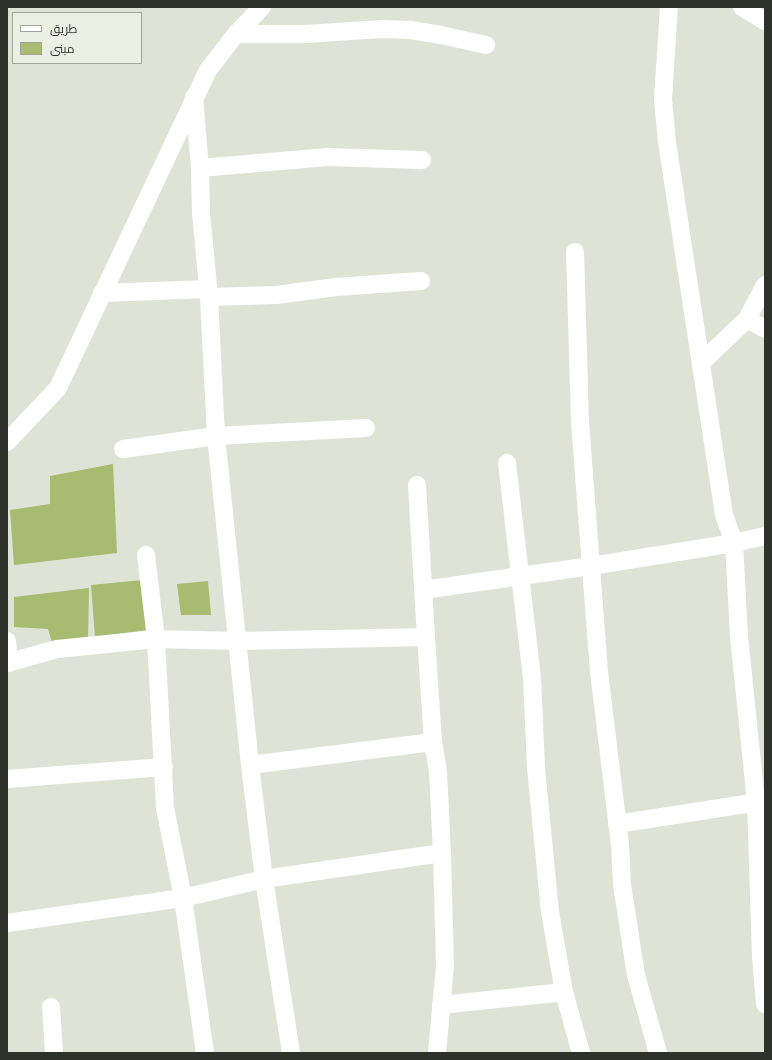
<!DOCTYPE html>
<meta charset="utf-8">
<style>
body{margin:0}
#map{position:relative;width:772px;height:1060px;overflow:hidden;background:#dfe3d6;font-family:Lora,Cairo,serif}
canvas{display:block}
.frame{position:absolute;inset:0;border:8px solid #2f312b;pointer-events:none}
.legend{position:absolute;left:12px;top:12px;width:130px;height:52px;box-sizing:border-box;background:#ecf0e3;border:1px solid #a0a499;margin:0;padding:5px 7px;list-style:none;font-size:12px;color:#2f312b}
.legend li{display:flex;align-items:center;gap:8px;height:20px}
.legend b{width:20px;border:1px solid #a0a499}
</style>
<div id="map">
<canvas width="772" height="1060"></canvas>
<div class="frame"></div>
<ul class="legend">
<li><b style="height:5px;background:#fff"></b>طريق</li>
<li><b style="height:11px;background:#a7bb71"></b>مبنى</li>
</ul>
</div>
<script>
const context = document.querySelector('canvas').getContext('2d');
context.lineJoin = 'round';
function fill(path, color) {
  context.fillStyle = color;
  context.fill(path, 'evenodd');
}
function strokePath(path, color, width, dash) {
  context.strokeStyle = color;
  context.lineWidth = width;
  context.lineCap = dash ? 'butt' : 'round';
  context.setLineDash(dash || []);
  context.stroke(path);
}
const building = new Path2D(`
 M113 464 117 553 14 565 10 510 50 504V476Z
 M143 580 148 630 95 637 91 585Z
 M208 581 211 615H181L177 584Z
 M89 588 88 641 52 642 48 629 14 627V597Z`);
const minor = new Path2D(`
 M669 7 663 99 667 142 724 515 734 543 739 636 756 802 761 957 765 1004
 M742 7 765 21
 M236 34H306L382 29 410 30 441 35 486 45
 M194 97 200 168 201 213 209 297 216 436 250 765 264 879 291 1053
 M200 168 328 157 422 160
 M575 252 580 422 599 672 620 845 622 885 636 975 658 1053
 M102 293 208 289
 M209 297 276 295 336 287 421 281
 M747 319 765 285
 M702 362 747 319 765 329
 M7 442 58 388 208 70 236 34 262 7
 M123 449 216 436 366 428
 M507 463 532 678 536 768 550 912 564 992 581 1053
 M417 485 426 637 433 742 438 771 442 853 445 966 437 1053
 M423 590 591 566 734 543 765 536
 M7 641 9 663
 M7 663 57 649 156 639 146 555
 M250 765 433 742
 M7 779 164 767
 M617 824 765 801
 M7 923 183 898 264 879 442 853
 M441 1005 564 992
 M51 1007 54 1053
 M205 1053 183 898 165 808 156 639 237 641 426 637`);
fill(building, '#a7bb71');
strokePath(minor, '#fff', 18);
</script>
